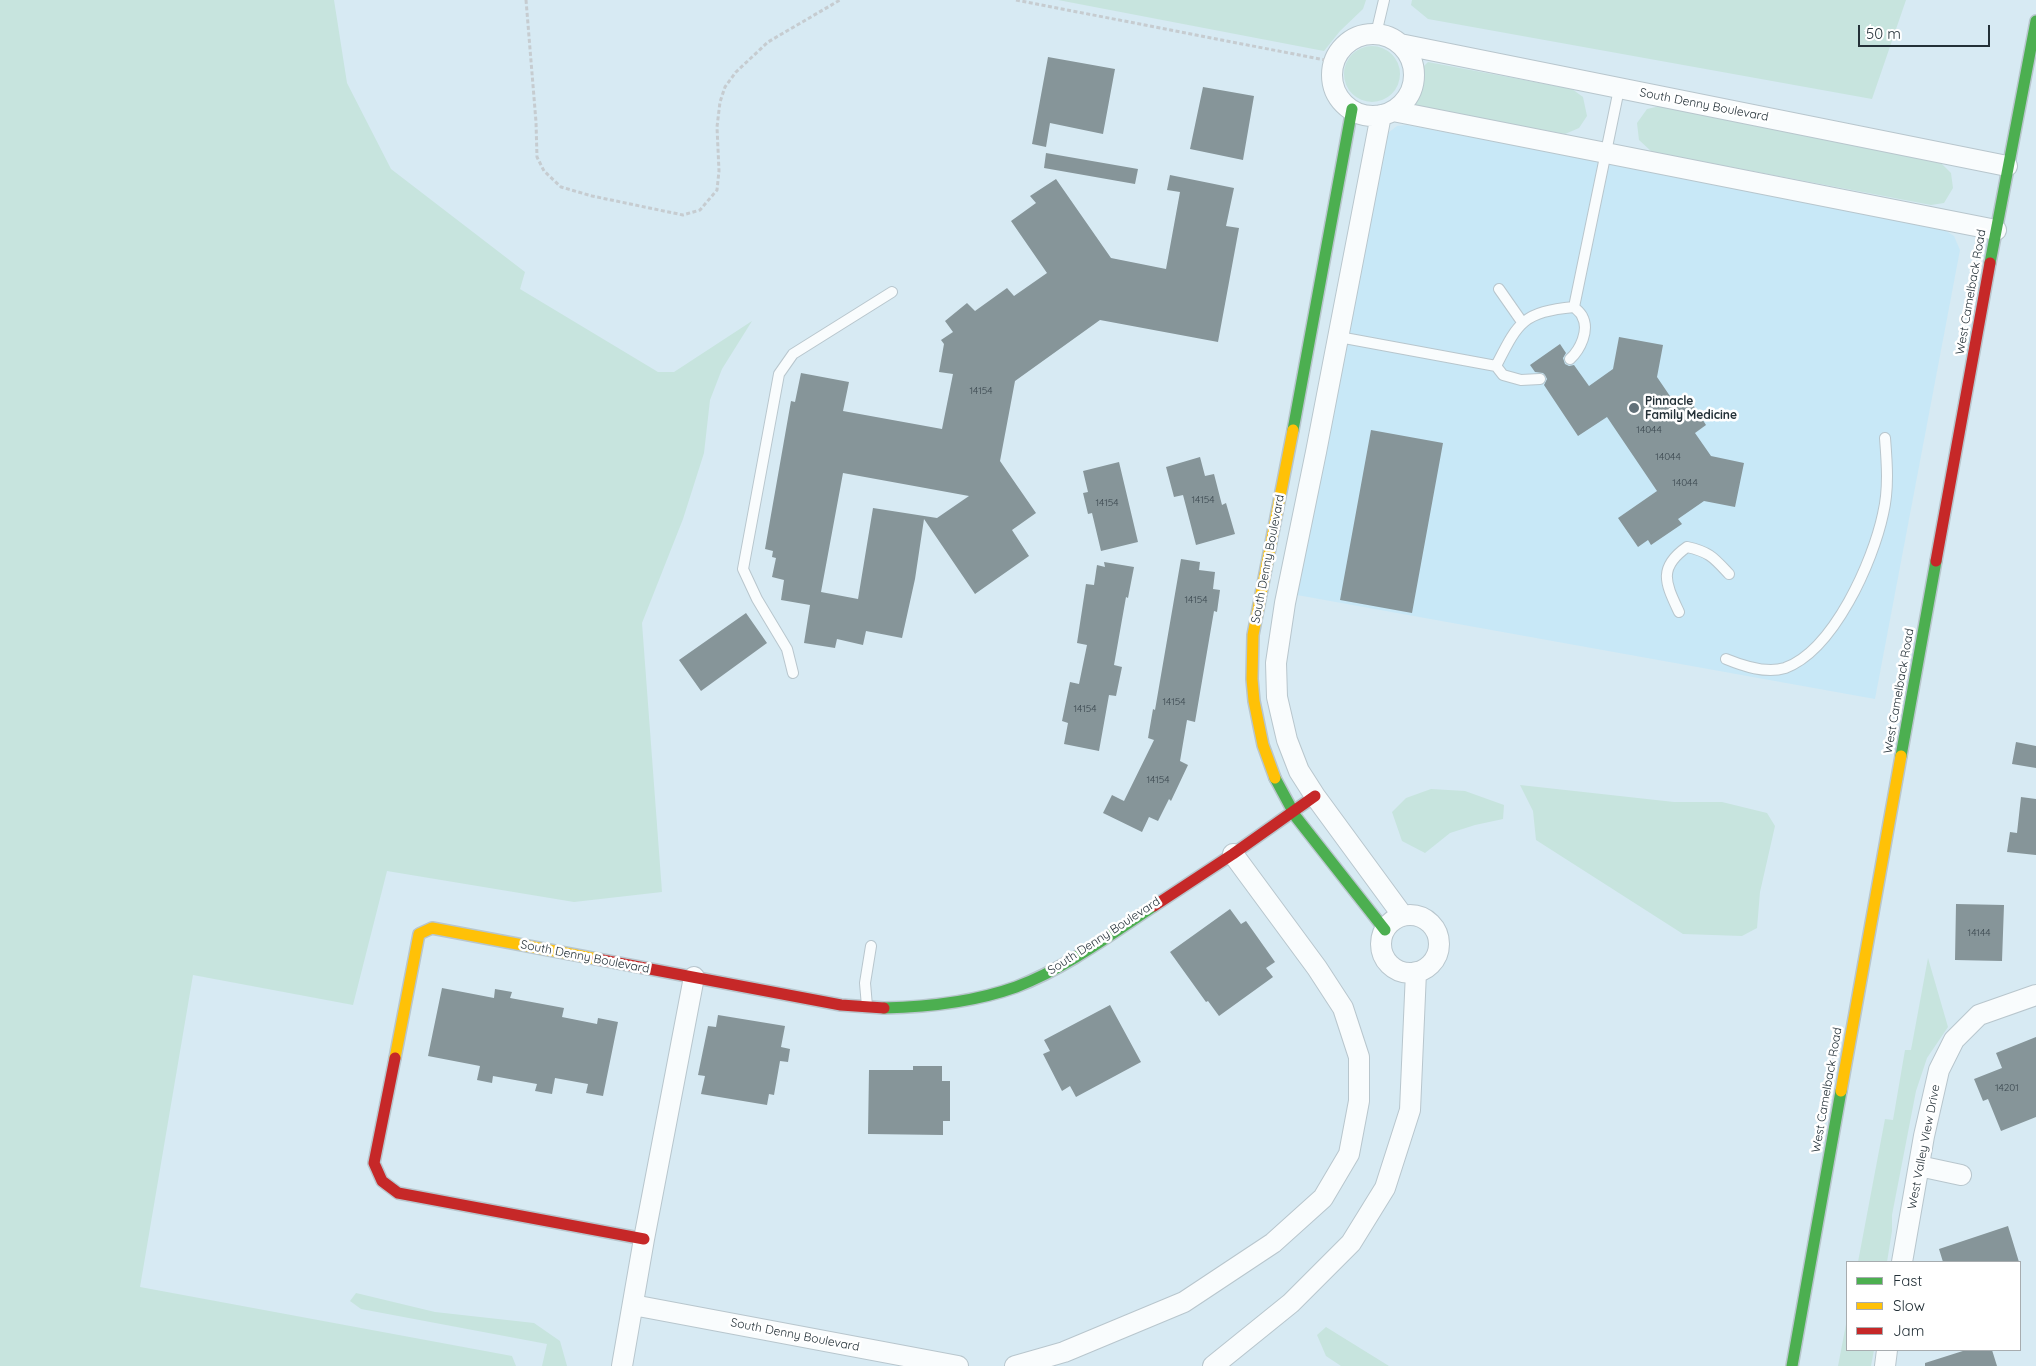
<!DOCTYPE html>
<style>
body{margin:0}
#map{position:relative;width:2036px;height:1366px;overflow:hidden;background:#d7eaf3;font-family:Quicksand,sans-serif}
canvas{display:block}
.legend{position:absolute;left:1846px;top:1261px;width:175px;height:90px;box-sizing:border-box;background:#fff;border:1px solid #a7acaf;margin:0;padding:6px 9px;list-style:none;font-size:15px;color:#233037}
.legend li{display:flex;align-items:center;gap:10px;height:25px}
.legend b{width:25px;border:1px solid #a7acaf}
.scale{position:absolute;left:1858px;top:25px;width:132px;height:22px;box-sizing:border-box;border:2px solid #233037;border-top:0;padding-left:6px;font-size:15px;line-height:18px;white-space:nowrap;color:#233037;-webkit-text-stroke:4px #fff;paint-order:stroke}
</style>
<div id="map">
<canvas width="2036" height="1366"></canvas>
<ul class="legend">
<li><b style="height:6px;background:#4caf50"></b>Fast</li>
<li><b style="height:6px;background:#ffc107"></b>Slow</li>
<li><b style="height:6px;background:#c62828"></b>Jam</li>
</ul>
<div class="scale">50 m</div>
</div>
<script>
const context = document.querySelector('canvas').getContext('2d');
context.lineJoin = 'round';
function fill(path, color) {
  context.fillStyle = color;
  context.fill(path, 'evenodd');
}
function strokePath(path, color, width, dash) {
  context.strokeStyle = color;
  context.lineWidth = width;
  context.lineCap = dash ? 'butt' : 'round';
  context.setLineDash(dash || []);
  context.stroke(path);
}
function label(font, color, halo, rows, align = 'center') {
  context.font = font + ' Quicksand,sans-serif';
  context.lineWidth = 5;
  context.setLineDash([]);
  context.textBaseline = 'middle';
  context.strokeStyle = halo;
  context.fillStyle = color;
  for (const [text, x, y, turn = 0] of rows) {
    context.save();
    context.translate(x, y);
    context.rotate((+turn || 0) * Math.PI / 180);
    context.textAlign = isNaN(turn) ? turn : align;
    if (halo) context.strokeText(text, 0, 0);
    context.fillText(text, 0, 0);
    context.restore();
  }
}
const built = new Path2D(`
 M1406 125 1918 221 1943 229 1954 236 1960 250 1875 699 1297 595 1384 136 1397 126Z`);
const green = new Path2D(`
 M0 0H334L347 83 391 169 525 272 520 289 658 372H674L752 321 722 369 710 400 704 453 683 519 642 623 662 892 574 902 387 871 353 1005 193 975 140 1287 512 1356 516 1366H0Z
 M1058 0H1366L1363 9 1340 31 1324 51Z
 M1412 0H1906L1872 99 1428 19 1411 5Z
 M1344 74a28 28 0 1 1 56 0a28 28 0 1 1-56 0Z
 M1428 62 1572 89 1583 97 1587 116 1579 128 1565 134 1418 107 1414 103 1422 90 1424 66Z
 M1660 106 1939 161 1951 173 1953 188 1944 203 1931 205 1652 152 1639 140 1637 123 1647 109Z
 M1520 785 1674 802H1722L1767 813 1775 826 1760 892 1757 928 1742 936 1683 934 1536 840 1533 811Z
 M1431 789 1465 791 1504 805 1503 819 1475 825 1450 833 1425 853 1402 841 1392 812 1406 798Z
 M1928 958 1948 1027 1927 1058 1916 1091 1892 1215V1231L1887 1262H1858L1885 1119 1893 1120 1905 1050H1911Z
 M356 1293 435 1312 534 1323 560 1341 567 1366H542L547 1344 361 1309 350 1301Z
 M1847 1319V1350H1874L1871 1366H1838Z
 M1326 1327 1389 1366H1341L1326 1356 1317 1335Z`);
const building = new Path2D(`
 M1048 57 1115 69 1103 134 1050 123 1046 147 1032 144Z
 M1203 87 1254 96 1243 160 1190 149Z
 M1046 153 1138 169 1135 184 1044 168Z
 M1170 175 1234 188 1226 226 1239 228 1218 342 1100 320 1015 381 1000 461 1036 513 1012 530 1029 556 975 594 924 519 915 579 902 638 866 631 863 645 837 639 835 648 804 643 810 605 781 600 784 580 772 577 776 558 772 557 773 551 765 549 791 401 795 402 801 373 849 382 843 411 942 429 953 374 939 372 944 344 941 340 953 332 945 321 967 303 975 311 1007 288 1014 296 1047 273 1011 221 1036 203 1030 196 1056 179 1111 258 1166 269 1180 192 1167 190ZM843 473 969 496 937 518 873 508 858 599 821 592Z
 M1619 337 1663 345 1657 377 1674 402 1686 394 1706 425 1695 433 1711 456 1744 463 1735 507 1704 501 1678 519 1682 524 1651 545 1648 540 1638 547 1618 518 1657 491 1607 417 1578 436 1544 385 1547 379 1545 375 1543 373 1535 372 1530 365 1560 344 1566 353 1563 358 1565 364 1569 366 1574 365 1589 386 1613 369Z
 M1371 430 1443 443 1412 613 1340 600Z
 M1200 457 1205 476 1214 474 1222 505 1226 503 1235 534 1196 545 1183 495 1174 497 1166 467Z
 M1119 462 1138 542 1101 551 1092 513 1088 514 1083 493 1088 492 1083 471Z
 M1181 559 1200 562 1199 570 1215 572 1213 589 1220 590 1217 612 1214 611 1195 722 1187 720 1180 761 1188 765 1171 801 1169 799 1158 821 1149 817 1142 832 1103 813 1112 795 1124 801 1154 740 1148 738 1153 709 1155 710Z
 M1104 562 1134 567 1128 598 1126 597 1114 665 1122 667 1116 696 1109 695 1099 751 1064 744 1068 723 1062 721 1070 682 1079 684 1087 645 1077 643 1086 584 1094 585 1097 565 1105 567Z
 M746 613 767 643 701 691 679 660Z
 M2016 742 2036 746V768L2012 764Z
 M2021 797 2036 799V855L2007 852 2010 832 2017 833Z
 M1956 904 2004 905 2002 961 1955 960Z
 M1230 909 1241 924 1246 921 1275 962 1266 968 1273 977 1219 1016 1208 1001 1206 1002 1170 952Z
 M442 988 494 998 495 989 512 992 510 998 564 1008 562 1017 597 1024 598 1018 618 1022 603 1096 586 1093 588 1084 555 1078 552 1094 535 1091 537 1084 493 1076 492 1083 477 1080 480 1066 428 1056Z
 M1110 1005 1141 1062 1076 1097 1070 1086 1062 1091 1043 1054 1050 1051 1044 1040Z
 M718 1015 785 1026 781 1047 790 1049 788 1062 780 1061 774 1095 769 1094 767 1105 701 1094 705 1076 698 1075 708 1026 716 1027Z
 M2036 1037V1117L2001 1131 1988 1099 1983 1101 1974 1079 2002 1068 1996 1053Z
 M913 1066H942V1081H950V1121H943V1135L868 1134 869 1070H913Z
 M2008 1226 2019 1262H1943L1939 1249Z
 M1966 1350H1992L1997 1366H1925V1363Z`);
const path = new Path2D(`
 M526 0 536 122 537 157 544 171 561 187 592 196 683 215 700 210 717 190 719 171 717 127 720 102 725 87 736 72 768 42 840 0
 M1016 0 1335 62`);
const lane = new Path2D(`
 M1376 34 1384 0
 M1499 289 1522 322
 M1574 307 1619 89
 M1339 337 1496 366
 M1540 379 1521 380 1503 375 1496 366C1518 323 1522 312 1574 307 1576 309 1581 313 1582 316 1590 330 1580 350 1570 359
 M1679 612C1666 584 1657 568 1687 547 1710 552 1714 558 1729 574
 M1726 659C1743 666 1766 674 1785 668 1834 650 1873 561 1883 514 1889 489 1887 463 1885 438
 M793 673 787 649 757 599 743 569 779 374 793 354 892 292
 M867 1006 865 983 871 946`);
const street = new Path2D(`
 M1332 75a41 41 0 1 1 82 0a41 41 0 1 1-82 0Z
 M1400 44 2007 166
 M1393 111 1996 230
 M1381 115 1316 452 1285 603 1276 663 1277 697 1287 740 1299 771 1315 796 1403 916
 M1381 944a29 29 0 1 1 58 0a29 29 0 1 1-58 0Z
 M1919 1166 1961 1175
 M1902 1262 1924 1136 1939 1070 1954 1040 1979 1015 2036 995
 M633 1305 958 1366
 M622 1366 644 1239 694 977
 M1015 1366 1064 1352 1184 1302 1273 1243 1323 1198 1349 1154 1359 1101V1057L1343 1008 1317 968 1233 854
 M1213 1366 1291 1303 1351 1243 1385 1188 1410 1110 1416 972
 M1885 1366 1887 1350`);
const fast = new Path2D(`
 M1990 263 2036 21
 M1293 430 1352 109
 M1901 756 1936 561
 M1275 778 1296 817 1385 930
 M884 1008C928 1007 974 1002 1016 987 1066 968 1110 935 1154 906
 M1792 1366 1841 1091`);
const slow = new Path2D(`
 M1275 778 1263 745 1254 701 1252 679 1253 635 1293 430
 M395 1058 419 934 432 928 597 959
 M1841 1091 1901 756`);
const jam = new Path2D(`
 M1936 561 1990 263
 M1154 906 1233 854 1315 796
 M597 959 841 1005 884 1008
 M395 1058 374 1163 382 1181 398 1193 644 1239`);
const markers = [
 [1634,408,6,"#627179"]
];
const numberNames = [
 ["14154",981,391],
 ["14044",1649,430],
 ["14044",1668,457],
 ["14044",1685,483],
 ["14154",1203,500],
 ["14154",1107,503],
 ["14154",1196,600],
 ["14154",1174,702],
 ["14154",1085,709],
 ["14154",1158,780],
 ["14144",1979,933],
 ["14201",2007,1088]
];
const streetNames = [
 ["South Denny Boulevard",1704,105,11],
 ["West Camelback Road",1971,292,-80],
 ["South Denny Boulevard",1268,559,-79],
 ["West Camelback Road",1899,691,-80],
 ["South Denny Boulevard",1104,936,-33],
 ["South Denny Boulevard",585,957,11],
 ["West Camelback Road",1827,1090,-80],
 ["West Valley View Drive",1924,1147,-79],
 ["South Denny Boulevard",795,1335,11]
];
const poiNames = [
 ["Pinnacle",1645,401],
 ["Family Medicine",1645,415]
];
fill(built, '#c8e8f7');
fill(green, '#c7e4de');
fill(building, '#869599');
strokePath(lane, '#b8c6cd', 12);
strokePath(street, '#b8c6cd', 22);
strokePath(fast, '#b8c6cd', 14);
strokePath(slow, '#b8c6cd', 14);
strokePath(jam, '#b8c6cd', 14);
strokePath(path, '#c6ccd0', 3, [4, 2.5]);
strokePath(lane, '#f9fcfd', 10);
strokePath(street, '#f9fcfd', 20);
strokePath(fast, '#4caf50', 11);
strokePath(slow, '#ffc107', 11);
strokePath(jam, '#c62828', 11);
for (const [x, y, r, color] of markers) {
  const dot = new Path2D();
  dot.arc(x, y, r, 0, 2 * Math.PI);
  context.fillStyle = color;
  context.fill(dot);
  strokePath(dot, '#fff', 2);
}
label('10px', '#3c4950', null, numberNames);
label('12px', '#233037', '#fff', streetNames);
label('bold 12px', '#233037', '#fff', poiNames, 'left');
</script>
